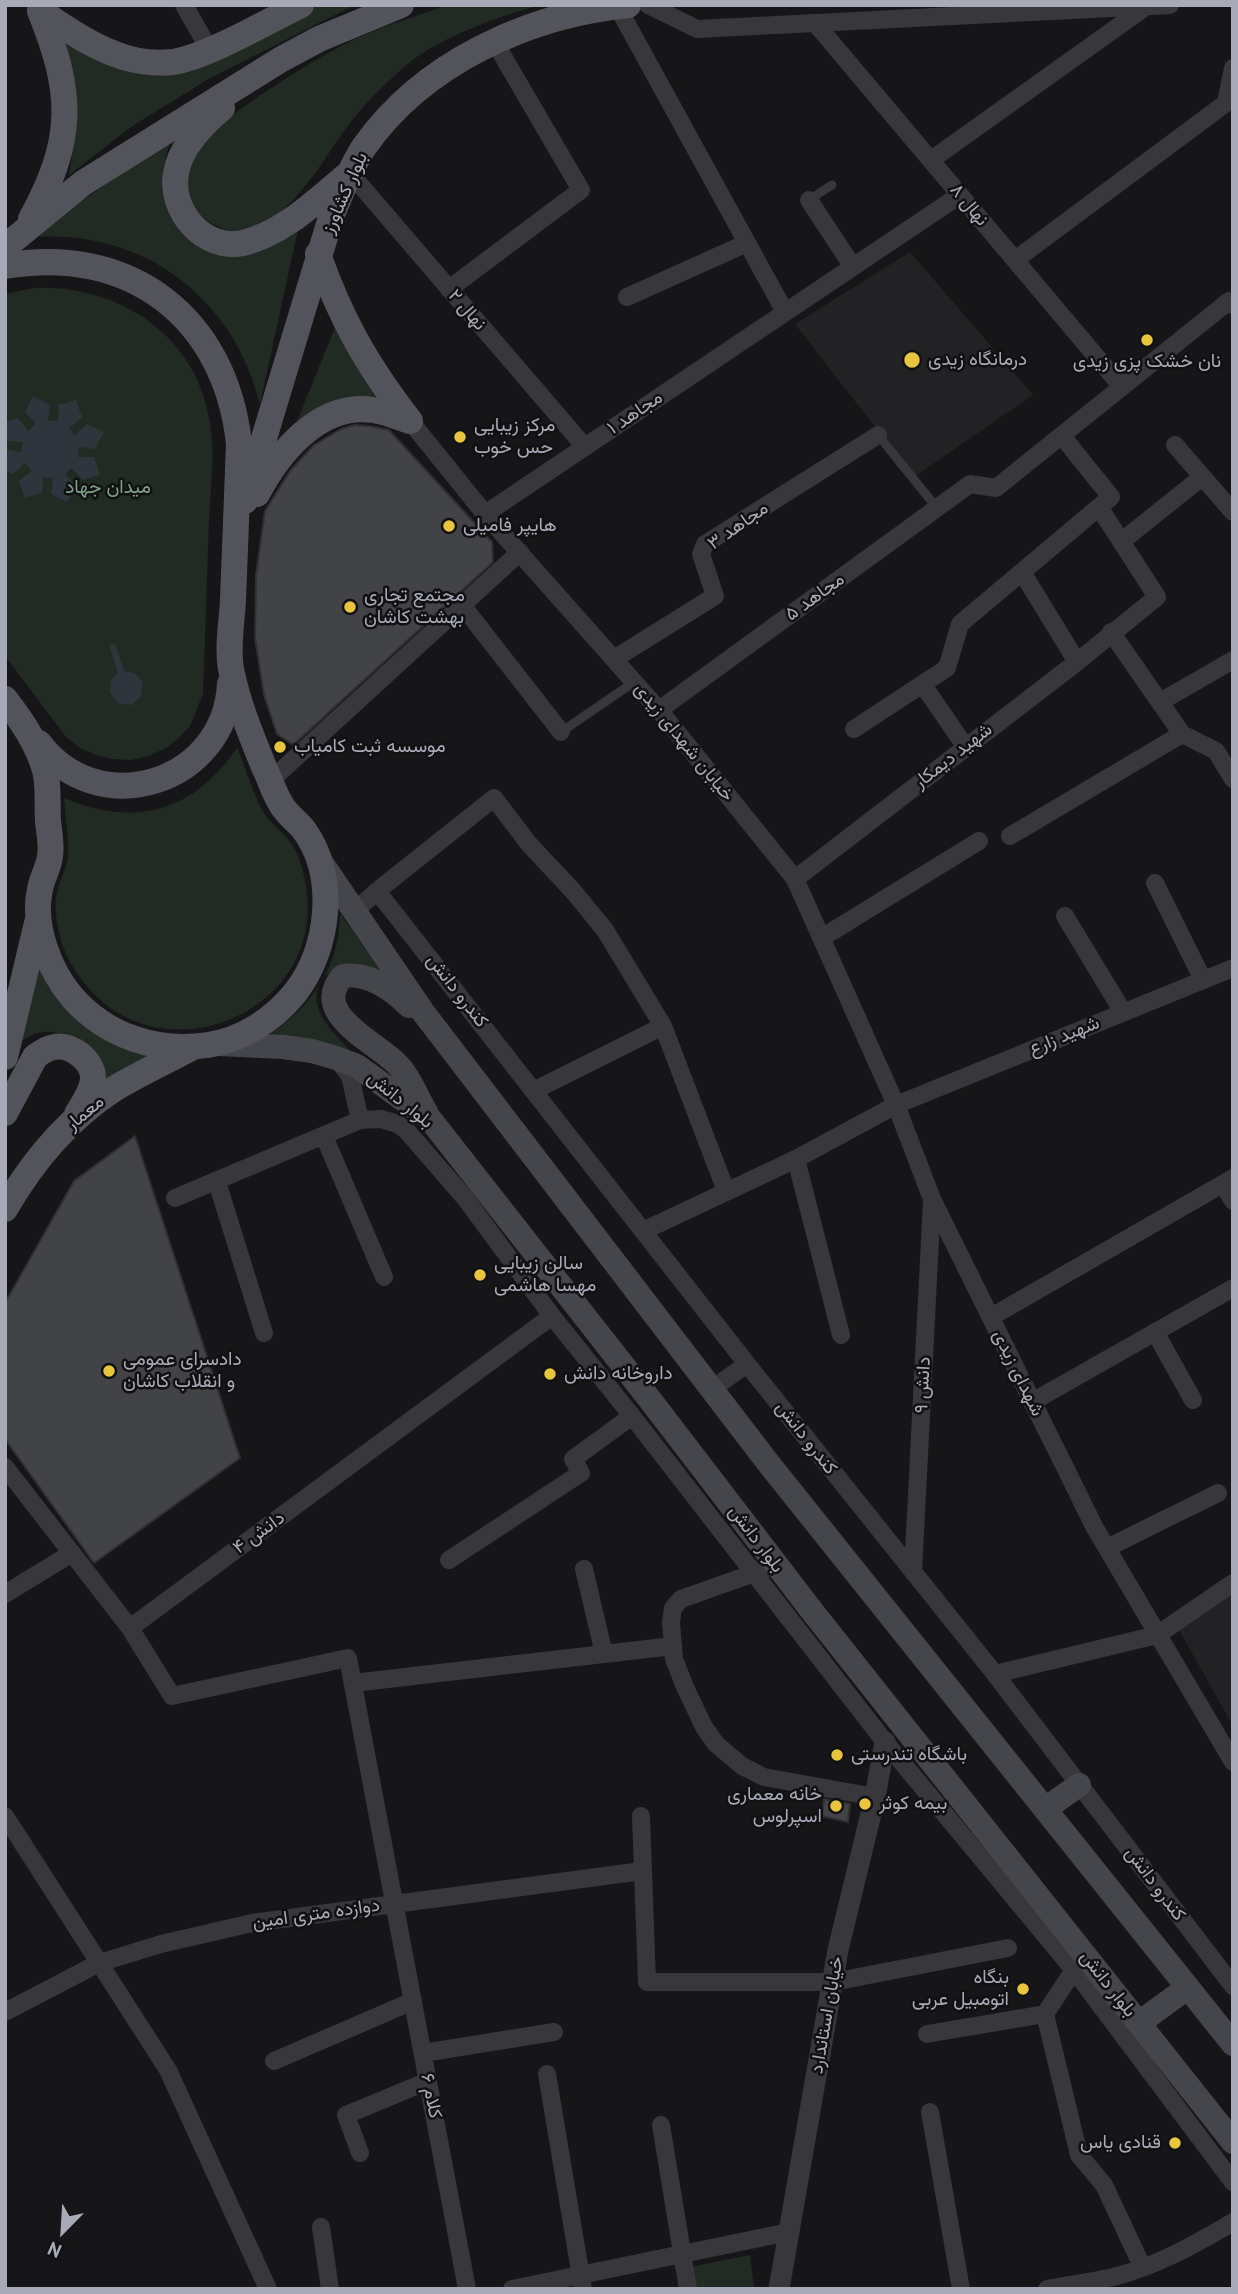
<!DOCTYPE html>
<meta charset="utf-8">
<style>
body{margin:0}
#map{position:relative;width:1238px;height:2294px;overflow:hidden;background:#161618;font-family:"PT Sans",sans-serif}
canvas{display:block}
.frame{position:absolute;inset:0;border:7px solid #a8abb7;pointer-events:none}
.north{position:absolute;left:28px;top:2196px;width:70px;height:70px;-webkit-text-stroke:5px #111113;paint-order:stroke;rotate:204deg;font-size:19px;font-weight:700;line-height:28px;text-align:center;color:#a8abb7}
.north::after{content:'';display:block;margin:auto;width:24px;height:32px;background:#a8abb7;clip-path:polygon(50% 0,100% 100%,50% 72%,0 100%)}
</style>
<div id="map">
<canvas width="1238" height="2294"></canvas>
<div class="frame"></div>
<div class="north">N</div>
</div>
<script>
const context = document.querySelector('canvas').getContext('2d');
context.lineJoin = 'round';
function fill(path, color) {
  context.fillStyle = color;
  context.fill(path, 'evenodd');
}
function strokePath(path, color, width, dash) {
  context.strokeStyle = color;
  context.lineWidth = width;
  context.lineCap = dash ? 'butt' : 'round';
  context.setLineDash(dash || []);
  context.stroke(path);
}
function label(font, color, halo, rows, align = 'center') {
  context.font = font + ' "PT Sans",Vazirmatn,sans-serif';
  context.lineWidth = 5;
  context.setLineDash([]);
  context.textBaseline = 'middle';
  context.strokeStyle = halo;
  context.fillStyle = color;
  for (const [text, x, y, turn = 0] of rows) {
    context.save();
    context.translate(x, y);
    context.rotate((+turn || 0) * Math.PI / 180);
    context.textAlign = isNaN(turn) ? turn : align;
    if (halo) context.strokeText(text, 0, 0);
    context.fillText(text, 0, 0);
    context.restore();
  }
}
const built = new Path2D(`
 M910 252 1033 395 914 477 795 324Z
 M1233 1593V1726L1179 1630Z`);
const green = new Path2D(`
 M322 5H355L210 78 131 127 69 175 76 130 60 35 130 69Z
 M448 5H540C501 16 440 37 409 63 388 81 367 101 350 123 322 159 280 244 224 229 212 225 201 218 195 207 185 191 185 164 197 148 210 129 232 116 249 103 283 80 316 58 353 40 383 26 416 16 448 5Z
 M172 137C167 151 163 165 162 180 161 214 184 246 217 255L299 225 260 404C233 296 142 229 31 237Z
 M34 288C119 285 197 335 210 423 215 454 211 488 209 519 207 577 205 636 203 694L190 726 178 739 164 749 148 756 131 760 113 759 96 755 80 748 66 737 5 656V294Z
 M336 325 385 403 293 431Z
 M237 748C246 768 254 798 266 816 272 824 281 831 288 839 300 854 305 875 307 894 320 1009 173 1075 93 993 81 980 70 965 64 949 58 932 53 910 57 892 60 880 67 868 68 856 69 837 65 817 64 798 136 828 193 812 237 748Z
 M340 913 387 980C372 977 354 970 338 970 331 970 325 976 321 982 304 1009 338 1036 354 1055L267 1037C311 1006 340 968 340 913Z
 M39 957 161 1054 91 1098 65 1035C49 1030 37 1030 22 1041Z
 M750 2255 754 2289H694L690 2267Z`);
const water = new Path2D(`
 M33 396 50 405 48 421H58L59 405 76 400 82 417 69 428 75 435 87 424 104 432 95 449 79 447 78 457H94L100 475 82 480 72 468 65 474 76 486 67 502 51 494 53 478 43 477 42 493 25 498 19 481 32 471 25 463 13 474 5 470 6 449 21 452 23 442 6 441 5 422 18 418 28 431 36 424 25 412Z
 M115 644 124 671 134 673 143 683 141 696 131 705 118 703 110 693 111 680 118 673 109 645Z`);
const building = new Path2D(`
 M355 425 369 426 389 430 492 542 493 562 293 745 277 734 264 695 255 638 256 575 265 511 290 471 314 445 341 429Z
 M135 1136 240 1458 94 1563 5 1439V1303L74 1181Z
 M824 1799 850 1804 848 1822 822 1816Z`);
const service = new Path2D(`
 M807 201 832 185
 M878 435 937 508
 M561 732 634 682`);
const minor = new Path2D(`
 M184 5 209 49
 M648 5 697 29 1170 5
 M617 6 785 312
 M815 23 1122 387
 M931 160 1144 8
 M350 173 585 447
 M809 200 853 267
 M1015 260 1226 103 1233 68
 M449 289 581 190 494 41
 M627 297 747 243
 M410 421 485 514 659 710 795 879 896 1105 932 1199 1095 1528 1233 1762
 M1175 445 1233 512
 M485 514 960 195
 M1122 541 1202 477
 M1022 572 1077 662
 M462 605 561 732
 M1111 632 1182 734 1216 751 1233 779
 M614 659 715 596 701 554 705 544 878 435
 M923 685 965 746
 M1160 702 1233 660
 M659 710 970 484 996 488 1229 301 1233 305
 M854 729 947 668 960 624 1099 507
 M270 781 520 552
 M1010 836 1182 734
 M795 879 1077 662 1157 597 1099 507 1111 497 1062 436
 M1155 883 1203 980
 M377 891 747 1364 995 1674 1233 1986
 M355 911 377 891 494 798 529 844 573 891 605 930 663 1026 726 1191
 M1065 916 1123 1012
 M823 937 979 841
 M337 1059 350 1076 360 1120
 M535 1090 663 1026
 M324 1136 384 1277
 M796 1159 841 1335
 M217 1182 264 1333
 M1223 1184 1233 1201
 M175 1198 360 1120 381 1119 398 1124 407 1131 465 1198 552 1316 632 1416 885 1742 1074 1970 1233 2182
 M643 1231 796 1159 896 1105 1233 968
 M991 1317 1233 1178
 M1155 1332 1193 1400
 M712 1389 747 1364
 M1032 1402 1233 1288
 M5 1467 130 1628 172 1696 348 1658 467 2289
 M1107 1548 1218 1493
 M449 1560 581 1473 573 1459 632 1416
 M584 1569 604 1654
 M763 1570 681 1599 673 1608 671 1622 674 1659 685 1687 704 1727 716 1744 742 1766 764 1777 875 1797
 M913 1572 932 1201
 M5 1594 72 1553
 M130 1628 552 1316
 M995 1674 1157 1635 1233 1583
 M353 1683 673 1646
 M5 1816 168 2070 268 2289
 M641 1816 647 1982H833L1008 1948
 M1074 1970 1045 2014 1079 2155 1104 2185 1142 2266
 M5 2012 99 1963 161 1944 252 1923 642 1871
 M927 2034 1045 2014
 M423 2053 554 2032
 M274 2061 413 2001
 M547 2074 583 2289
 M930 2112 961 2289
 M661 2125 688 2289
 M360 2153 346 2115 428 2081
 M321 2227 330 2289
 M512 2289 789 2232
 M1047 2289C1069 2285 1091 2282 1113 2277 1155 2267 1196 2244 1233 2222`);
const tertiary = new Path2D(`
 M779 2289 838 1950 875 1797 885 1742`);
const secondary = new Path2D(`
 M319 859 423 1012 769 1464 1233 2044
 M409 1006C392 989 369 972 343 976 308 1014 378 1043 398 1065 410 1077 417 1097 426 1112
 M218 1044 283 1047 312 1051 336 1058 357 1066 430 1119 651 1401 812 1611 1233 2142
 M1045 1809 1079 1785
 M1139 2023 1187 1988`);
const primary = new Path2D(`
 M40 11C64 27 88 44 115 54 132 61 154 64 173 62 207 57 268 21 301 5
 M222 108C203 124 180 147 176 173 169 210 203 251 243 243 282 234 316 201 346 176
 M31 219C74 140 74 95 40 11
 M5 247 83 183 280 60 319 39 401 5
 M318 254C341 320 367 365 410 421
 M5 266C130 244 226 318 239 444 237 496 235 548 233 600 232 622 227 647 231 669 238 704 251 735 264 767 270 779 274 793 281 804 286 814 297 821 304 830 338 877 329 949 295 993 273 1020 242 1040 208 1045 157 1053 106 1036 72 997 49 970 32 925 40 889 42 878 49 867 50 856 52 845 49 832 48 821 47 805 49 785 45 770 37 743 22 721 5 699
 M257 494C279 452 320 402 373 410 386 412 398 417 410 421
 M245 501 332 214C342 192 350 168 364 147 423 63 528 15 628 5
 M39 743C99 823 225 783 230 684
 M5 1057 37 923
 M5 1113 35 1057C40 1053 47 1048 54 1047 71 1044 93 1060 93 1078 93 1090 83 1104 77 1114
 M5 1209C32 1162 68 1119 114 1089 139 1074 165 1062 191 1048`);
const markers = [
 [1147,340,7,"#e8c53d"],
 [912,360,9,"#e8c53d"],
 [460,437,7,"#e8c53d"],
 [449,526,7,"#e8c53d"],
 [350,607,7,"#e8c53d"],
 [280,747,7,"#e8c53d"],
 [480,1275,7,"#e8c53d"],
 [109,1371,7,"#e8c53d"],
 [550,1374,7,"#e8c53d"],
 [837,1755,7,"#e8c53d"],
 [865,1804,7,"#e8c53d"],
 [836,1806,7,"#e8c53d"],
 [1023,1989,7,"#e8c53d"],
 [1175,2143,7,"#e8c53d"]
];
const streetNames = [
 ["بلوار کشاورز",345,193,-66],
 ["نهال ۸",969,205,50],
 ["نهال ۲",467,310,49],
 ["مجاهد ۱",635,413,-34],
 ["مجاهد ۳",738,526,-35],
 ["مجاهد ۵",815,597,-36],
 ["خیابان شهدای زیدی",684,742,51],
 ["شهید دیمکار",953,756,-38],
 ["کندرو دانش",457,991,52],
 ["شهید زارع",1064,1036,-22],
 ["بلوار دانش",400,1100,39],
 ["معمار",85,1113,-40],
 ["شهدای زیدی",1018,1373,64],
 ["دانش ۹",923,1385,-87],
 ["کندرو دانش",806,1438,52],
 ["دانش ۴",259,1533,-36],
 ["بلوار دانش",756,1539,53],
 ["کندرو دانش",1155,1884,53],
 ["دوازده متری امین",316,1914,-8],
 ["بلوار دانش",1108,1984,52],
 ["خیابان استاندارد",827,2015,-80],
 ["کلام ۶",431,2096,79]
];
const poiNames = [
 ["درمانگاه زیدی",928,360],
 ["نان خشک پزی زیدی",1147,362,"center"],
 ["مرکز زیبایی",474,426],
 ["حس خوب",474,448],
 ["هایپر فامیلی",463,526],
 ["مجتمع تجاری",364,596],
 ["بهشت کاشان",364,618],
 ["موسسه ثبت کامیاب",294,747],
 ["سالن زیبایی",494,1264],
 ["مهسا هاشمی",494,1286],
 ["دادسرای عمومی",123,1360],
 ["و انقلاب کاشان",123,1382],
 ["داروخانه دانش",564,1374],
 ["باشگاه تندرستی",851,1755],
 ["خانه معماری",822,1795,"right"],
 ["اسپرلوس",822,1817,"right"],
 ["بیمه کوثر",879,1804],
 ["بنگاه",1009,1978,"right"],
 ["اتومبیل عربی",1009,2000,"right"],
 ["قنادی یاس",1161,2143,"right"]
];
const parkNames = [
 ["میدان جهاد",108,488]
];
fill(built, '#222224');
fill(green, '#222a24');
fill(water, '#2e353d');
fill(building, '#424347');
strokePath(building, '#303033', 2);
strokePath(service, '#37373c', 9);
strokePath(minor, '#37373c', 18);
strokePath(tertiary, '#37373c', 21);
strokePath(secondary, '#45464c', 24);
strokePath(primary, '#53545b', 26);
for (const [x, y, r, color] of markers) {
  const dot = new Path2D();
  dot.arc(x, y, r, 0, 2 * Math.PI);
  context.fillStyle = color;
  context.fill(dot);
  strokePath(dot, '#111113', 2.5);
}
label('19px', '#a8abb7', '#111113', streetNames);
label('19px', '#a8abb7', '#111113', poiNames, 'left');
label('19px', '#80a187', '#111113', parkNames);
</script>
